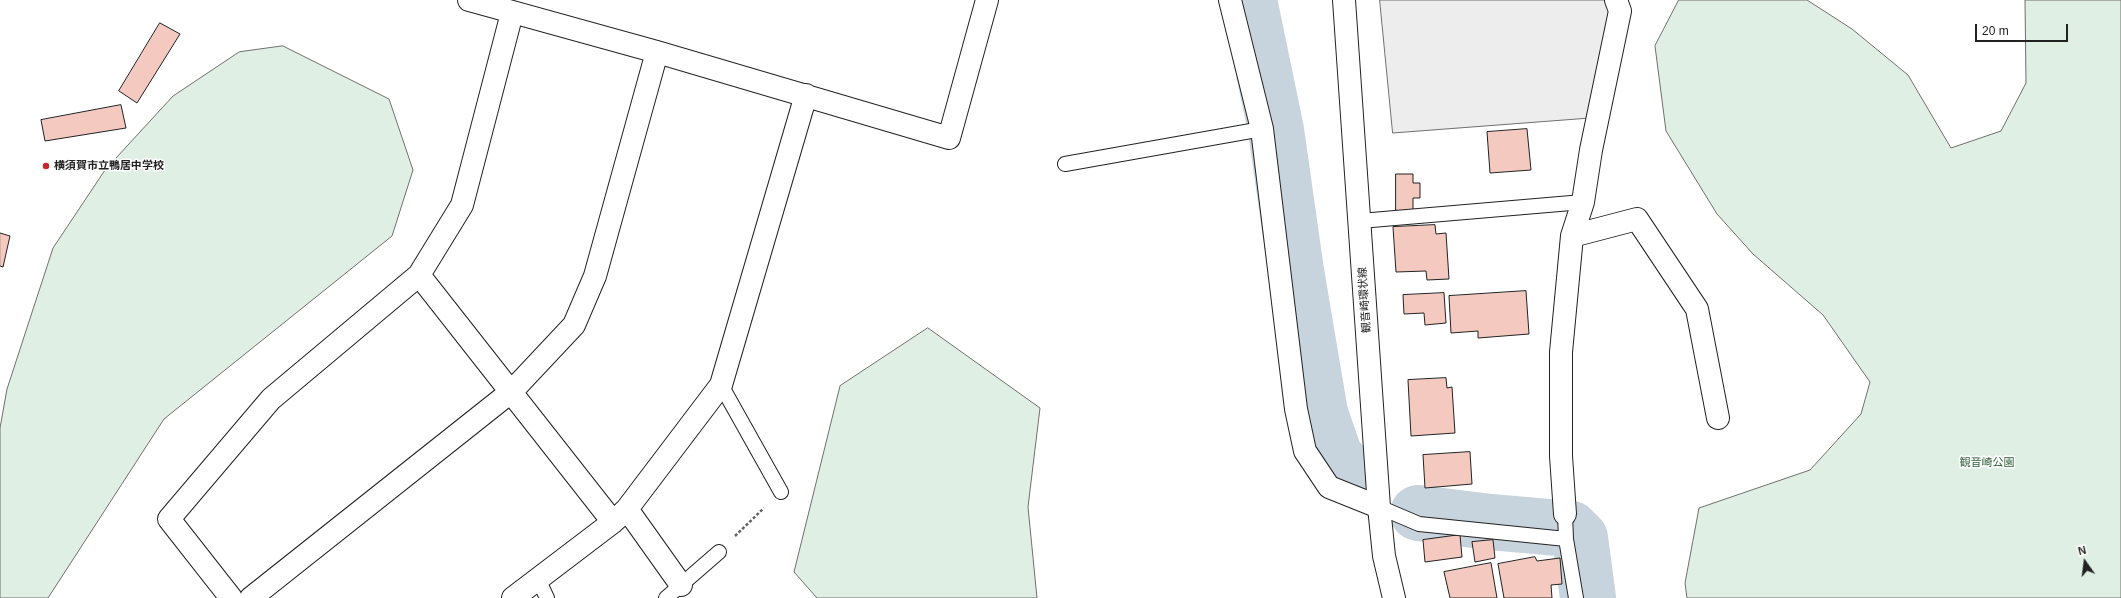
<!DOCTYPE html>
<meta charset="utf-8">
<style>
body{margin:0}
#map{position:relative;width:2121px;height:598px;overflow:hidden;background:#fff;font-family:Helvetica,sans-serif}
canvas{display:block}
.north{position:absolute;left:2065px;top:542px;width:40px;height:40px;-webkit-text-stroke:3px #fff;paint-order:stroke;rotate:346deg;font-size:11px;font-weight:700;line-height:16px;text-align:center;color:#222}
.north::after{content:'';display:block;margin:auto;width:14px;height:18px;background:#222;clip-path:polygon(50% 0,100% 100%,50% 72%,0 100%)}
.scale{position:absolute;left:1975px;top:24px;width:93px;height:18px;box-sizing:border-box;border:2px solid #222;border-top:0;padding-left:5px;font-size:12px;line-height:14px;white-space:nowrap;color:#222;-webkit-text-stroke:3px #fff;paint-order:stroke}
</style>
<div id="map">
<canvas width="2121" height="598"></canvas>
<div class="north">N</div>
<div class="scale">20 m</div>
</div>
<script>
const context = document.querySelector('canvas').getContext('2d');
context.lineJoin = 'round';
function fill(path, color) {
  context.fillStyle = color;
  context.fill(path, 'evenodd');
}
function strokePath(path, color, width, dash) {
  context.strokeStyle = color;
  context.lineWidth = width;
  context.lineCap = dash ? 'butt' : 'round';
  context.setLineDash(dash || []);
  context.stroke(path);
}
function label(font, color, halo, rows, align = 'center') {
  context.font = font + ' Helvetica,"Noto Sans JP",sans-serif';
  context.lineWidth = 3;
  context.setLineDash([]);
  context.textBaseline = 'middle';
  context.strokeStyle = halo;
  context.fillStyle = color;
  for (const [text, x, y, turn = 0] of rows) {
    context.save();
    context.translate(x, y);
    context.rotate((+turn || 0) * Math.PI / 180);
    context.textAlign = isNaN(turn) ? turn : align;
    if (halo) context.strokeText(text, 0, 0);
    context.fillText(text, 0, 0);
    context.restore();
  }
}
const green = new Path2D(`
 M1679 0H1807L1852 29 1908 75 1951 148 2001 131 2026 83 2025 0H2121V598H1687L1685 583 1699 508 1810 470 1861 414 1870 382 1823 315 1753 254 1717 214 1666 131 1655 46Z
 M283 46 389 99 413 170 392 236 164 419 48 598H0V428L7 389 53 248 105 170 173 96 239 52Z
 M928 328 1040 408 1028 507 1037 598H817L794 572 840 386Z`);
const parking = new Path2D(`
 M1380 0H1608L1611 11 1590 118 1393 133Z`);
const river = new Path2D(`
 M1249 0 1276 130 1296 271 1320 413 1335 457 1352 474
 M1418 513 1490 522 1571 529 1580 538 1588 598`);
const building = new Path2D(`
 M160 23 180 34 137 103 119 91Z
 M121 105 126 128 45 141 41 120Z
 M1527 129 1531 170 1490 173 1487 132Z
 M1396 174H1413V183H1420V198H1413V212H1396Z
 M1435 225 1436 234 1446 233 1449 279 1427 280 1426 271 1396 272 1393 227Z
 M0 233 10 236 3 267 0 266Z
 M1526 291 1529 334 1478 338V331L1451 333 1449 296Z
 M1444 293 1446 323 1425 325 1424 313 1404 314 1403 295Z
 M1446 378 1447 388 1452 387 1455 433 1411 436 1408 380Z
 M1470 452 1472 484 1425 488 1423 455Z
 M1460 535 1462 557 1425 562 1423 540Z
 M1493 540 1495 558 1475 562 1472 542Z
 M1535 557 1537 561 1560 558 1562 584 1551 585 1552 598H1504L1498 564Z
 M1491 563 1497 598H1450L1444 572Z`);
const path = new Path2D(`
 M735 536 764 508`);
const lane = new Path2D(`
 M1065 164 1262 129
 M1360 221 1583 202
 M721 385 781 492
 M1379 507 1419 524 1566 539
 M1565 514 1566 539 1576 598
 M538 579 547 598
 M666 598 719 552`);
const street = new Path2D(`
 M469 0 657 52 949 138 987 0
 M1230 0 1262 129 1296 409 1305 451 1329 487 1379 507
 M1572 236 1637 219 1697 309 1718 418
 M419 275 613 522
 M627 509 681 585
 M1565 514 1561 456V352L1572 236 1583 202 1591 150 1620 11 1616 0
 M231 598 169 519 271 399 419 275 462 205 512 13
 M251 598 512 391 574 325 595 276 657 52
 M513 598 613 522 627 509 721 385 806 95`);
const secondary = new Path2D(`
 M1344 0 1379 507 1384 556 1394 598`);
const markers = [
 [46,166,4,"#c62828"]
];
const poiNames = [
 ["横須賀市立鴨居中学校",54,166]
];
const streetNames = [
 ["観音崎環状線",1365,300,-94]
];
const parkNames = [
 ["観音崎公園",1987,463]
];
fill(green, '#e0efe3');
strokePath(green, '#6f6f6f', 1);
fill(parking, '#ededed');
strokePath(parking, '#6f6f6f', 1);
strokePath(river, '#c7d3dd', 56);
fill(building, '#f3c9c0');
strokePath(building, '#222', 1);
strokePath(lane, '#222', 16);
strokePath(street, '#222', 24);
strokePath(secondary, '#222', 24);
strokePath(path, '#646464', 2.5, [3, 2]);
strokePath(lane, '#fff', 14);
strokePath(street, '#fff', 22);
strokePath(secondary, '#fff', 22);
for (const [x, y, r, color] of markers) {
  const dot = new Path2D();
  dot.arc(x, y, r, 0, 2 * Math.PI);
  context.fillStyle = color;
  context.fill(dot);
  strokePath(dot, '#fff', 1.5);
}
label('bold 11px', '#222', '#fff', poiNames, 'left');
label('11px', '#222', '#fff', streetNames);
label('11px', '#2f5e38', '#fff', parkNames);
</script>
